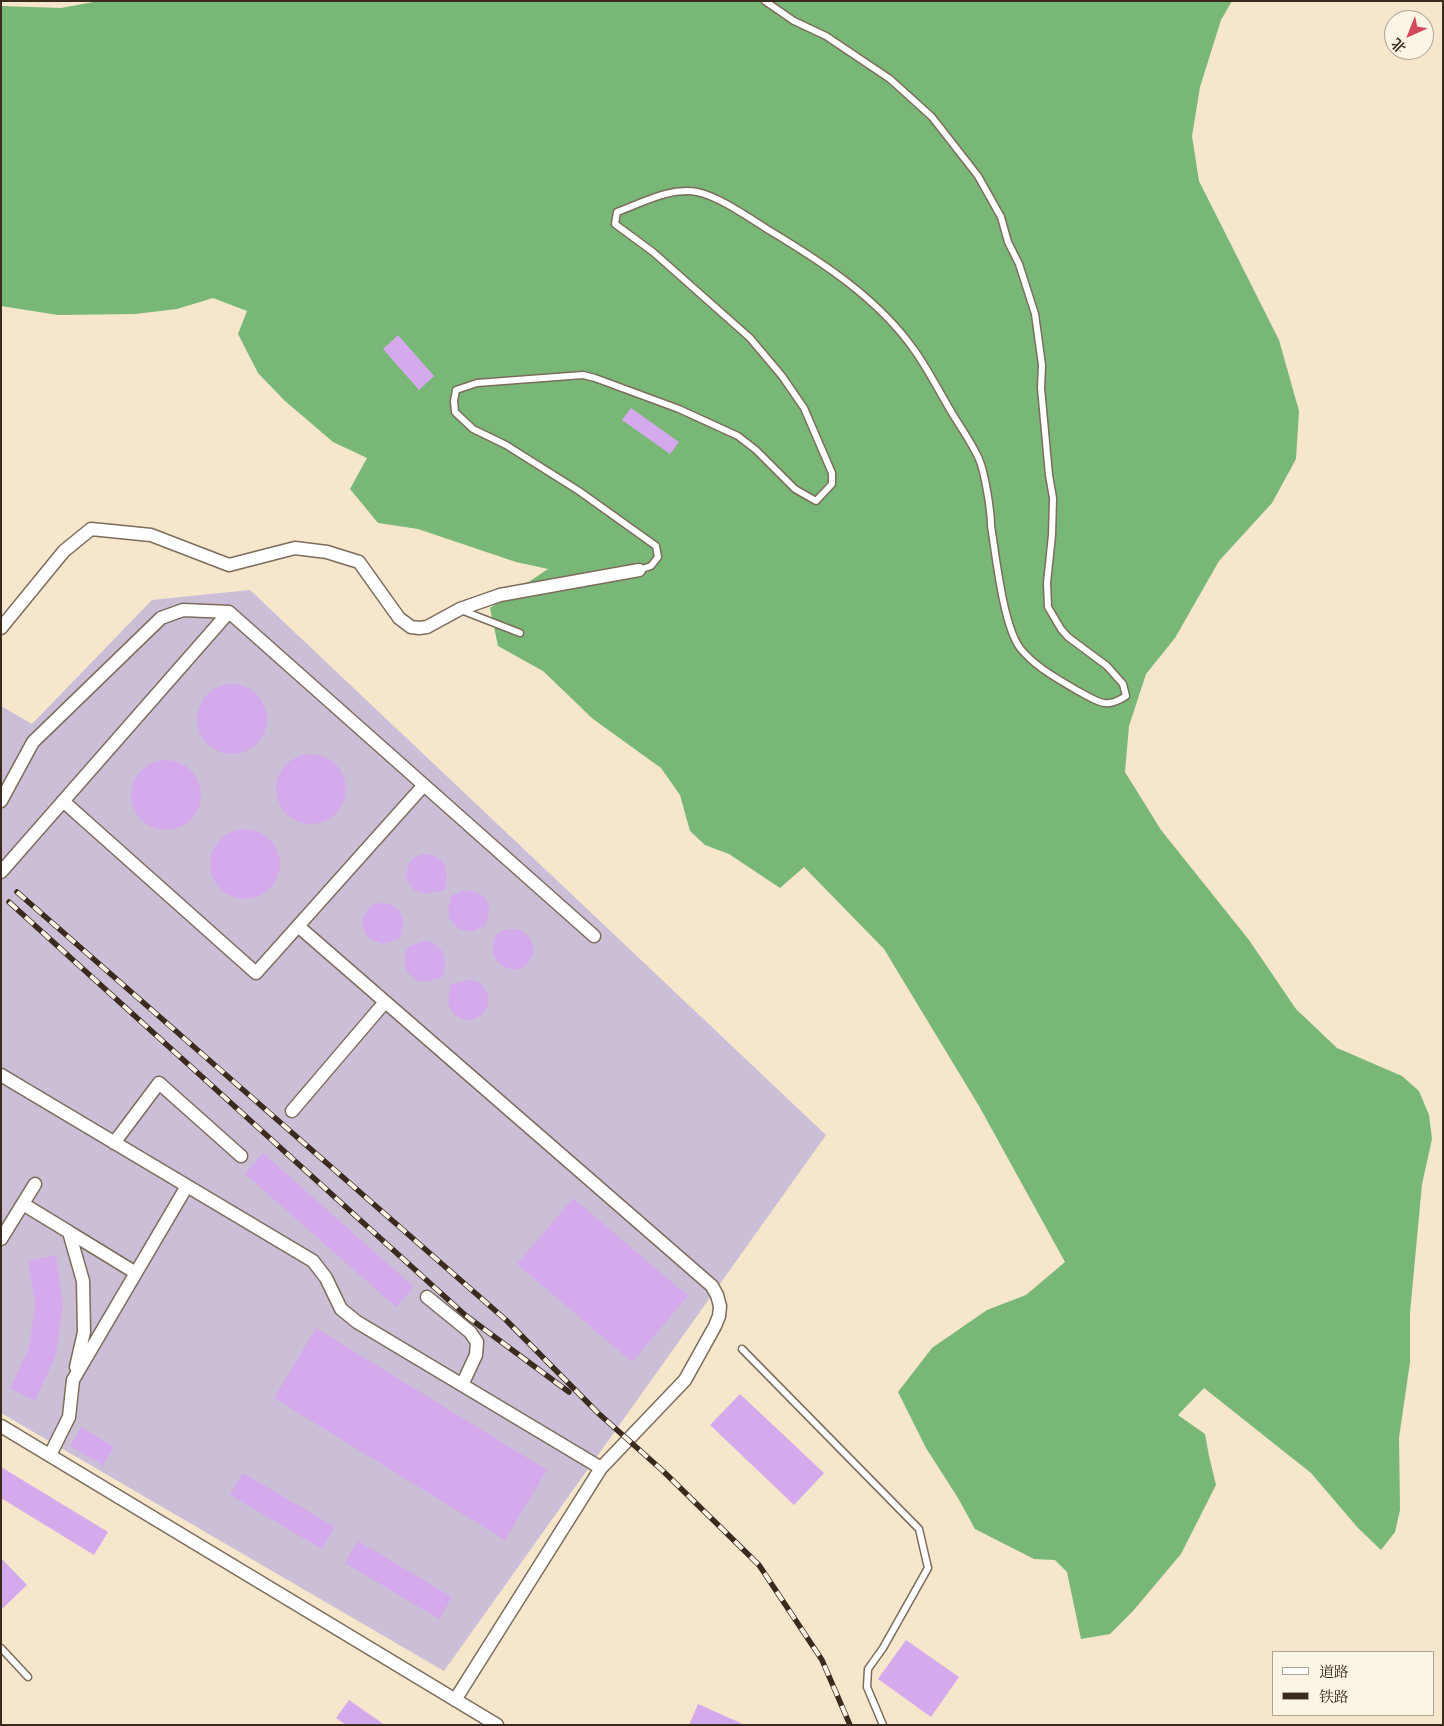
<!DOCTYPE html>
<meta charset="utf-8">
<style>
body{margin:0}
#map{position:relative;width:1444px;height:1726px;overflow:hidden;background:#f5e6cc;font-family:"Libre Bodoni","Noto Serif SC",serif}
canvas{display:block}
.frame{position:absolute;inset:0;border:2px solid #3b2a1e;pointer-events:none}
.legend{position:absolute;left:1272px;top:1651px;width:162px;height:65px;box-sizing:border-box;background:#fcf5e5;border:1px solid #afa495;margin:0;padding:6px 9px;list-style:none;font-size:15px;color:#3b2a1e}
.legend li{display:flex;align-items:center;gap:10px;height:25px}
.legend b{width:25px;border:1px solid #afa495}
.north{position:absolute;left:1384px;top:10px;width:50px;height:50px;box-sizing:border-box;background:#fcf5e5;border:1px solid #afa495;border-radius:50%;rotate:224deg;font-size:14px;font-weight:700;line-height:20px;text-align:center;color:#3b2a1e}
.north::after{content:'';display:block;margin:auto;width:18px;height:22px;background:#d1495b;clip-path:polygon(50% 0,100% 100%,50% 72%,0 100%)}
</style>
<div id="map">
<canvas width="1444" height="1726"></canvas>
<div class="frame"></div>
<ul class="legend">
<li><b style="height:6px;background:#fff"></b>道路</li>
<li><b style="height:6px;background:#3b2a1e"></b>铁路</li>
</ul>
<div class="north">北</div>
</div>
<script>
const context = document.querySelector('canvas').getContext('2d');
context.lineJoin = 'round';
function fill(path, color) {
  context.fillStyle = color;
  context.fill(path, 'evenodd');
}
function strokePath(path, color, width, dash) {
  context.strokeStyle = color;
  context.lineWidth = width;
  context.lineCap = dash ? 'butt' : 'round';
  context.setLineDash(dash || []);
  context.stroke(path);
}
const industrial = new Path2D(`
 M250 590 826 1135 444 1671 1 1413V706L32 724 152 600Z`);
const forest = new Path2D(`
 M99 1H1232L1221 20 1200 87 1192 136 1199 181 1279 340 1299 411 1296 459 1272 503 1219 561 1175 638 1146 674 1129 726 1125 772 1161 830 1249 940 1296 1009 1337 1048 1402 1076 1419 1091 1429 1115 1432 1139 1422 1184 1410 1313V1362L1399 1438 1400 1510 1395 1532 1381 1550 1358 1528 1311 1473 1204 1388 1178 1415 1205 1434 1209 1456 1216 1485 1181 1554 1133 1611 1110 1634 1081 1639 1067 1572 1055 1560 1034 1559 975 1529 958 1498 926 1448 898 1392 932 1348 987 1310 1026 1295 1065 1262 979 1106 884 949 804 867 780 888 729 854 705 845 690 831 680 795 661 768 593 719 543 671 498 646 490 608 548 569 516 562 418 529 378 523 350 489 367 458 333 442 285 401 258 373 238 334 247 311 213 298 177 309 135 314 58 315 1 306V6L61 8Z`);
const building = new Path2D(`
 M398 335 434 376 419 390 383 349Z
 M631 408 679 442 670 454 622 420Z
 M197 719a35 35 0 1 1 70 0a35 35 0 1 1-70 0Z
 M276 789a35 35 0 1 1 70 0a35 35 0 1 1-70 0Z
 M131 795a35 35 0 1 1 70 0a35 35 0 1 1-70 0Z
 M210 864a35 35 0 1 1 70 0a35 35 0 1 1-70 0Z
 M423 854 433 855 440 859 445 865 447 875 445 890 425 894 415 891 408 883 406 873 409 864 414 858Z
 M463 891H471L478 893 486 899 489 906 488 917 485 926 474 931H467L459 929 455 926 449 918 448 910 451 896Z
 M382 903 392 905 398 909 402 916 403 923 400 939 383 944 371 940 366 934 362 925 363 917 368 909 374 904Z
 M515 929 522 931 528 936 532 942 534 950 532 957 527 964 521 968 514 970 506 968 498 962 493 954V946L496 935 505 930Z
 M424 941 432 942 440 948 444 955 445 962 443 977 426 982 418 981 410 975 406 969 404 961 407 947Z
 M465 980H472L480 983 483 986 488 995V1003L486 1010 481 1016 474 1019 466 1020 459 1018 453 1013 448 1004 450 985Z
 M263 1153 414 1287 396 1307 245 1174Z
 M573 1198 688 1296 632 1362 517 1264Z
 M56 1255 63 1305 56 1355 35 1401 10 1388 29 1348 35 1304 28 1261Z
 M316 1328 547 1470 505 1540 274 1398Z
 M740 1394 824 1473 794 1505 710 1425Z
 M81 1427 114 1447 103 1465 70 1446Z
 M1 1467 108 1532 94 1555 1 1498Z
 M243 1473 335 1527 322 1549 230 1495Z
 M358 1541 452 1597 439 1619 345 1563Z
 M1 1558 27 1585 1 1610Z
 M906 1640 959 1677 931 1717 878 1679Z
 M349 1700 385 1725H346L336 1718Z
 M698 1704 745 1725H689Z`);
const lane = new Path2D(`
 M639 570 651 566 658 557 656 546 579 491 506 445 473 429 455 412 454 401 456 390 477 383 583 375 595 378 679 409 738 436 756 450 795 489 816 501 832 484V473L804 408 782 376 750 338 653 252 615 224 617 212C642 203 669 187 697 192 718 196 748 217 767 229 822 262 878 298 915 351 929 371 940 393 952 413 961 428 972 443 979 459 985 473 991 511 991 526 996 556 1003 625 1020 648 1035 667 1058 679 1078 691 1098 701 1105 710 1126 696L1123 684 1107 666 1068 637 1061 629 1048 607 1047 583 1052 535 1053 498 1049 475 1041 388 1042 365 1035 314 1019 264 1008 242 1001 217 978 176 932 117 890 79 826 36 794 21 765 1
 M461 610 520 633
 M742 1349 919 1529 928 1568 883 1648 868 1669 867 1687 883 1725
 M1 1648 28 1677`);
const street = new Path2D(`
 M229 612 594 936
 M1 628 64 551 91 529 151 535 229 565 295 548 327 552 359 562 399 618 411 627 419 628 427 627 460 609 500 595 639 570
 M1 801 33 742 161 618 183 610 229 612 1 872
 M63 801 256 973 424 785
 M298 926 712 1286 717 1295 720 1306 719 1316 715 1326 685 1380 601 1468 455 1700
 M1 1075 313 1261 326 1278 341 1309 357 1322 601 1468
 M292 1111 385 1002
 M114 1143 159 1083 241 1156
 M23 1204 69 1232 83 1281 84 1332 76 1367
 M69 1232 136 1273
 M1 1239 35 1184
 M427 1297 470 1332 477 1342 476 1355 462 1385
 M1 1426 497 1725
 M50 1455 69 1417 73 1380 187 1186`);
const rail = new Path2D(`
 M17 892 506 1320 598 1413 663 1471 759 1565 822 1660 850 1725
 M9 902 465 1315 569 1392`);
fill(industrial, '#cabfd6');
fill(forest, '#79b777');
fill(building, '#d5aaec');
strokePath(lane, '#7c6c5b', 9);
strokePath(street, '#7c6c5b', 15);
strokePath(lane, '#fff', 6);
strokePath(street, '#fff', 12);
strokePath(rail, '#3b2a1e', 5.5);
strokePath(rail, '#fcf5e5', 4, [11]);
</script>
